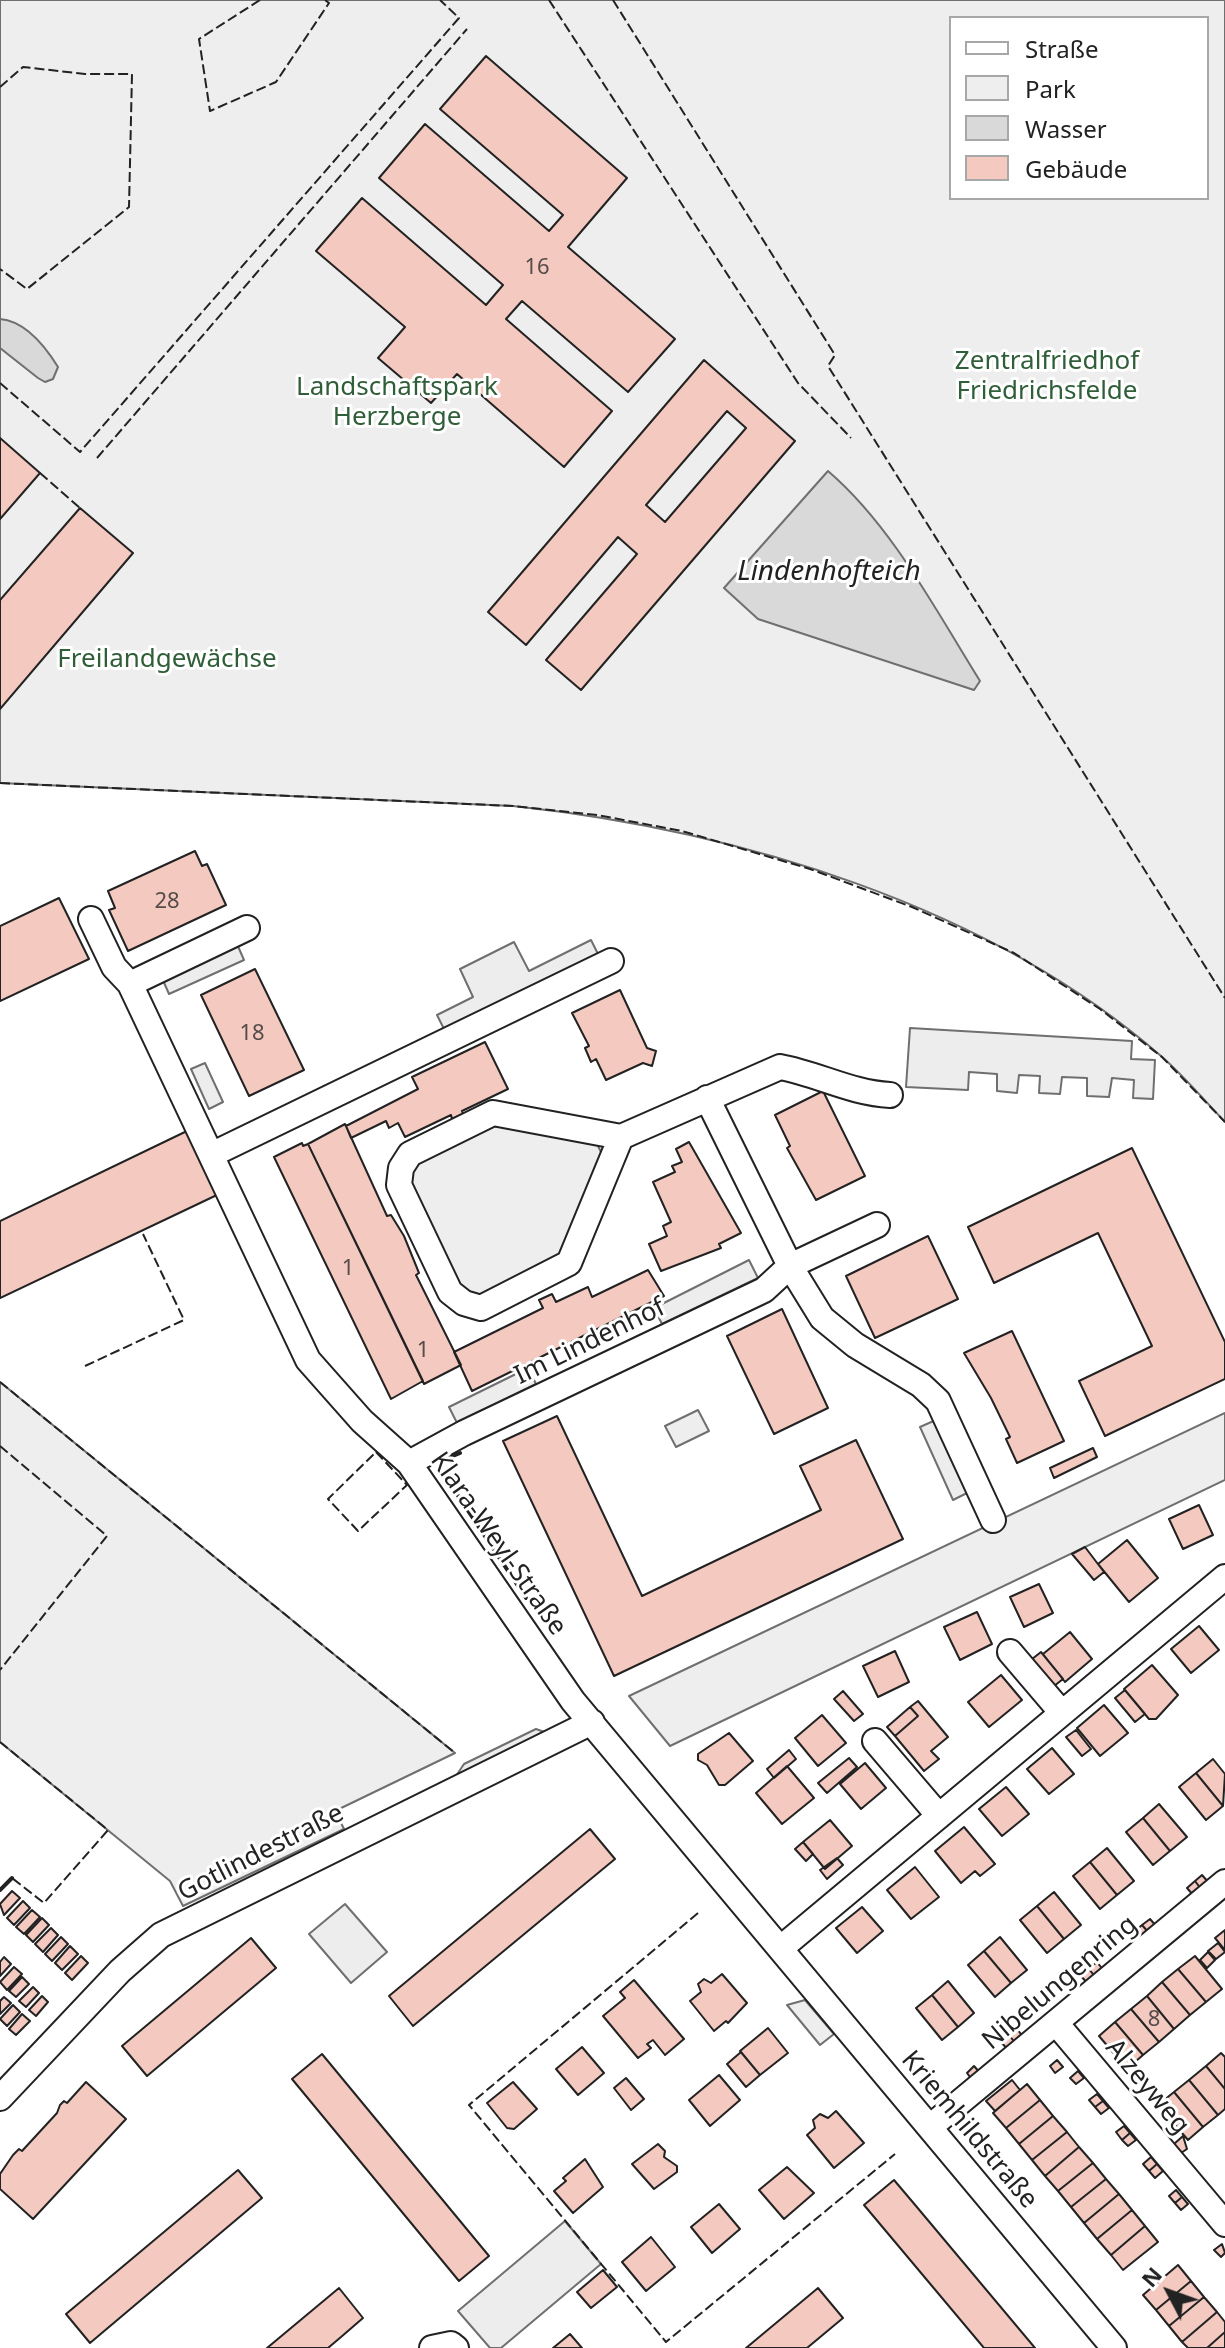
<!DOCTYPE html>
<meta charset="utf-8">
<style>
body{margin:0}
#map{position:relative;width:1225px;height:2348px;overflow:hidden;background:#fff;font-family:"Noto Sans",sans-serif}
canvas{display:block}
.legend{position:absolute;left:949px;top:16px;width:260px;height:184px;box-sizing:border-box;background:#fff;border:2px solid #a7a7a7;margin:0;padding:10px 14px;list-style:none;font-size:24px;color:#222}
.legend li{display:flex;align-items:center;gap:16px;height:40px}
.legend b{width:40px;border:2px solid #a7a7a7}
.north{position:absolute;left:1129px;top:2252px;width:80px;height:80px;-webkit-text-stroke:6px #fff;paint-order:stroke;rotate:311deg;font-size:22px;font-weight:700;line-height:32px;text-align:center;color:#222}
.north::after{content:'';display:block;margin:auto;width:28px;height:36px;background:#222;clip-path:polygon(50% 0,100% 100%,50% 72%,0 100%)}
</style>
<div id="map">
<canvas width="1225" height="2348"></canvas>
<ul class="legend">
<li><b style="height:10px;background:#fff"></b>Straße</li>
<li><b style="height:22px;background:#eee"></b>Park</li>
<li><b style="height:22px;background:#d9d9d9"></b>Wasser</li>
<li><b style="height:22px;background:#f3c9c0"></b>Gebäude</li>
</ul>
<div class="north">N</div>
</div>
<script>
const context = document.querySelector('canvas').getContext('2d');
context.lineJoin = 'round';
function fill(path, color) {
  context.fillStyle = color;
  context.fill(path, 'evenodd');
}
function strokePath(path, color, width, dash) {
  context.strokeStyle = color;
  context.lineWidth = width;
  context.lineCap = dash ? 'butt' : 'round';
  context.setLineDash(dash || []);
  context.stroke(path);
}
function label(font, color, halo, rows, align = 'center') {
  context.font = font + ' "Noto Sans",sans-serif';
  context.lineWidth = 6;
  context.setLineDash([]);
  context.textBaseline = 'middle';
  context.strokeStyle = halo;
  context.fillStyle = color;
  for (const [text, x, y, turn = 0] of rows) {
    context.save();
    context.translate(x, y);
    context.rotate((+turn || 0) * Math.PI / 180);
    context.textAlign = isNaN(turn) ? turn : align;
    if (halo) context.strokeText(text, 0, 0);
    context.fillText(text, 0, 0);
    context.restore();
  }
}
const green = new Path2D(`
 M0 0H1225V1122C1204 1100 1184 1076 1161 1056 988 905 737 830 513 806L0 783ZM951 18H1207V198H951Z
 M495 1126 597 1144 603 1156 566 1253 485 1298 461 1293 411 1190 412 1168 419 1161Z
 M0 1382 455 1753 335 1811 344 1829 183 1906 170 1881 0 1742Z
 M698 1410 709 1431 676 1447 665 1426Z
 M1225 1413V1480L670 1746 629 1696Z
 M805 2000 834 2034 820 2045 787 2005Z`);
const parking = new Path2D(`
 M591 940 598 954 445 1031 437 1015 473 997 460 969 514 942 529 971Z
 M237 944 244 960 169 994 162 978Z
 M910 1028 1132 1041 1131 1059 1155 1060 1153 1099 1133 1098 1134 1080 1112 1078 1109 1097 1087 1096V1078L1062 1077 1060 1094 1039 1093 1040 1076 1019 1075 1017 1093 997 1091V1074L969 1072 968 1090 906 1087Z
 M205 1063 223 1102 209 1109 191 1069Z
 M749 1260 758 1278 662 1324 654 1308Z
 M528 1368 536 1384 457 1423 449 1407Z
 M938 1419 971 1491 953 1500 920 1427Z
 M536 1729 547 1733 456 1776 464 1764Z
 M345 1904 387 1952 351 1983 309 1934Z
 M565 2221 601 2264 501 2348H490L458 2311Z`);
const water = new Path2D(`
 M0 319C25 321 45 346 58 367L53 379 45 382 38 378 0 348Z
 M828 471C892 526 935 609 980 681L974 690 758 619 724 588Z`);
const building = new Path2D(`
 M486 56 627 178 568 247 675 339 628 392 522 301 506 319 612 411 564 467 457 374 431 403 378 358 405 327 316 251 362 198 486 305 503 285 379 178 425 124 549 231 563 215 440 109Z
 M704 360 795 441 581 690 546 660 637 554 618 537 526 645 488 612ZM727 411 746 428 665 522 646 505Z
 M0 438 40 473 0 519Z
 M80 508 133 553 0 709V600Z
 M195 851 202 866 207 864 226 905 128 951 109 910 115 908 108 891Z
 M59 898 89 959 0 1001V926Z
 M255 969 304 1070 249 1096 201 995Z
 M620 990 647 1048 656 1051 652 1066 643 1063 606 1080 596 1059 591 1062 585 1048 589 1046 572 1013Z
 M485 1042 508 1089 462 1111 463 1114 452 1119 451 1115 405 1137 398 1123 389 1128 386 1121 351 1138 346 1126 418 1089 412 1077Z
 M823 1091 865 1176 816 1200 787 1148 790 1146 775 1115Z
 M345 1124 387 1216 391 1215 404 1236 419 1273 416 1275 461 1365 424 1384 308 1144Z
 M189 1130 219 1194 0 1298V1221Z
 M689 1142 741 1233 719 1244 721 1248 661 1271 649 1244 667 1236 663 1226 671 1222 653 1182 675 1172 672 1166 682 1162 676 1149Z
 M302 1143 303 1146 308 1144 423 1381 391 1399 274 1157Z
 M1132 1148 1225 1342V1379L1105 1436 1079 1381 1152 1346 1098 1233 994 1283 968 1227Z
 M928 1236 958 1299 875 1338 846 1276Z
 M648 1270 664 1296 472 1391 454 1352 543 1308 539 1300 552 1294 556 1302 588 1287 592 1297Z
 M782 1309 828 1408 774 1434 727 1336Z
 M1012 1331 1064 1441 1017 1463 1006 1439 1010 1437 991 1398 964 1353Z
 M557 1416 642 1596 821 1510 800 1466 856 1440 903 1539 614 1676 503 1441Z
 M1093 1448 1097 1457 1054 1478 1050 1468Z
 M1199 1505 1213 1535 1183 1549 1169 1519Z
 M1127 1540 1158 1578 1129 1602 1098 1564Z
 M1085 1547 1104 1572 1094 1580 1072 1554Z
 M1039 1584 1053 1613 1024 1627 1010 1597Z
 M977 1612 992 1644 960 1660 944 1627Z
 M1199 1626 1219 1650 1191 1673 1171 1649Z
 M1070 1632 1092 1659 1065 1682 1043 1654Z
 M895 1651 909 1682 878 1697 863 1666Z
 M1041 1652 1063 1679 1049 1690 1027 1663Z
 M1152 1665 1178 1695 1156 1719H1149L1124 1689Z
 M1001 1675 1022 1700 989 1727 968 1702Z
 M1125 1690 1145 1714 1135 1722 1115 1698Z
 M843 1691 863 1714 854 1721 834 1699Z
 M918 1701 948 1737 931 1751 939 1759 924 1771 895 1736 918 1716 910 1707Z
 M1104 1705 1128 1733 1100 1756 1077 1728Z
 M910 1707 918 1716 895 1736 887 1727Z
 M822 1715 846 1743 818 1766 795 1738Z
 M1076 1730 1091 1749 1082 1756 1066 1737Z
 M729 1733 753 1761 725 1785H719L707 1765 698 1760V1754Z
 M1052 1748 1074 1774 1049 1794 1027 1769Z
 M789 1750 796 1759 774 1778 767 1769Z
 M849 1758 857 1767 827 1793 818 1783Z
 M1213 1759 1225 1774 1223 1806 1196 1773Z
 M865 1763 886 1788 861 1809 840 1784Z
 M787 1766 814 1798 782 1824 756 1793Z
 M1196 1773 1223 1806 1206 1820 1179 1787Z
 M1006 1787 1029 1814 1002 1836 979 1809Z
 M1159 1804 1187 1837 1170 1851 1143 1818Z
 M1143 1818 1170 1851 1153 1865 1126 1832Z
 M830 1820 852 1846 825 1869 803 1842Z
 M964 1827 995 1864 980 1876 975 1871 961 1883 935 1851Z
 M590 1829 615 1859 413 2026 389 1996Z
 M803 1842 813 1854 806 1861 795 1849Z
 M1107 1848 1134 1881 1117 1895 1090 1862Z
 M837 1858 843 1865 827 1879 820 1870Z
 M1090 1862 1117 1895 1100 1909 1073 1876Z
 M915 1867 939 1897 911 1919 887 1890Z
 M1202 1875 1209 1883 1201 1889 1195 1881Z
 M1195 1881 1201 1889 1194 1896 1187 1888Z
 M12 1891 20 1898 4 1915 0 1904Z
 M1054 1892 1081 1925 1064 1939 1037 1906Z
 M23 1901 30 1908 14 1925 7 1918Z
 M1037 1906 1064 1939 1047 1953 1020 1920Z
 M862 1907 883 1931 857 1953 836 1928Z
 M32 1910 40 1917 24 1934 16 1927Z
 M42 1918 49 1925 33 1942 26 1935Z
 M1150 1919 1157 1927 1149 1933 1142 1925Z
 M1142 1925 1149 1933 1141 1940 1135 1931Z
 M51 1928 58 1935 43 1952 35 1944Z
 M1225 1930V1950L1215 1938Z
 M61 1937 68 1944 52 1961 45 1954Z
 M1000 1937 1027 1970 1011 1983 984 1951Z
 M251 1938 276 1968 147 2076 122 2046Z
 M1218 1943 1225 1952 1216 1959 1208 1951Z
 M70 1946 78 1954 62 1970 55 1963Z
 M984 1951 1011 1983 995 1997 968 1965Z
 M1208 1952 1215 1960 1207 1968 1200 1960Z
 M81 1956 88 1963 72 1980 65 1973Z
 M1195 1956 1222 1989 1206 2002 1178 1969Z
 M4 1957 11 1964 0 1976V1962Z
 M1097 1962 1104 1971 1096 1978 1089 1969Z
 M14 1967 22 1974 7 1990 0 1982Z
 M1089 1969 1096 1978 1088 1984 1081 1976Z
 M1178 1969 1206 2002 1190 2015 1162 1982Z
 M722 1974 747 2003 728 2023 726 2021 714 2031 690 2001 701 1992 698 1984 704 1979 711 1983Z
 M22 1977 29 1984 16 1997 9 1991Z
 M634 1980 684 2039 665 2055 653 2040 647 2044 651 2048 638 2058 603 2016 625 1998 620 1992Z
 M948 1981 974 2013 958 2027 932 1995Z
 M1162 1982 1190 2015 1174 2029 1147 1996Z
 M33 1987 39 1993 26 2007 19 2001Z
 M932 1995 958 2027 942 2040 916 2008Z
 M42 1996 48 2002 36 2016 29 2010Z
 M1147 1996 1174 2029 1159 2042 1131 2009Z
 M4 1997 11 2003 0 2014V2001Z
 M13 2005 20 2012 7 2026 0 2019Z
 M1131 2009 1159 2042 1143 2055 1115 2022Z
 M22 2014 30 2021 16 2035 9 2029Z
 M1115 2022 1143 2055 1127 2069 1099 2036Z
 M768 2028 788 2053 760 2075 740 2051Z
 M1017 2029 1024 2038 1016 2044 1009 2035Z
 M1009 2035 1016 2044 1009 2051 1001 2042Z
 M582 2047 604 2073 578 2095 556 2069Z
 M741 2052 760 2075 746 2087 727 2064Z
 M1221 2053 1225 2057V2089L1206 2066Z
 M322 2054 489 2256 459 2281 292 2079Z
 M1057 2060 1063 2067 1055 2073 1050 2066Z
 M974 2066 981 2074 973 2081 967 2073Z
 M1206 2066 1225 2089V2109L1218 2115 1189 2080Z
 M1078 2071 1084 2078 1076 2084 1070 2078Z
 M719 2075 740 2100 710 2126 689 2100Z
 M626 2078 644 2099 631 2110 614 2088Z
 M1012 2080 1020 2090 995 2111 986 2101Z
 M1189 2080 1218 2115 1203 2127 1174 2092Z
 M86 2082 126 2119 33 2219 0 2189V2174L13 2155 19 2149 22 2151 57 2113 60 2105 64 2101 67 2103Z
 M513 2082 537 2109 514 2129 507 2128 487 2103Z
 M1027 2084 1040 2100 1006 2128 993 2113Z
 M1174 2092 1203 2127 1188 2140 1158 2105Z
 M1097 2094 1103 2101 1095 2107 1089 2100Z
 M1040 2100 1053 2116 1019 2144 1006 2128Z
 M1103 2101 1109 2108 1101 2114 1095 2107Z
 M836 2111 864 2143 834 2168 807 2135 815 2128 813 2120 820 2114 828 2118Z
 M1053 2116 1067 2132 1032 2160 1019 2144Z
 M1124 2126 1130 2133 1122 2140 1116 2132Z
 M1067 2132 1079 2147 1045 2176 1032 2160Z
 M1130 2133 1136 2140 1128 2146 1122 2140Z
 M1183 2136 1187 2149 1181 2153 1174 2144Z
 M658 2144 665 2151 664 2157 677 2166V2172L654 2189 632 2164Z
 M1079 2147 1093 2163 1058 2191 1045 2176Z
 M1151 2157 1157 2164 1149 2171 1143 2164Z
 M585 2159 603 2187 573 2213 554 2191 566 2181 563 2178Z
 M1093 2163 1106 2179 1071 2207 1058 2191Z
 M1157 2164 1163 2171 1155 2178 1149 2171Z
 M787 2167 814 2193 784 2219 759 2190Z
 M238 2170 262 2198 90 2343 66 2314Z
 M1106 2179 1119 2194 1084 2223 1071 2207Z
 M894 2180 916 2206 1035 2348H984L864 2205Z
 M1176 2190 1182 2197 1175 2203 1169 2196Z
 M1119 2194 1132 2210 1097 2239 1084 2223Z
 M1182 2197 1188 2204 1181 2210 1175 2203Z
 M719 2204 740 2229 712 2253 691 2227Z
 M1132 2210 1145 2226 1111 2255 1097 2239Z
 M1145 2226 1158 2242 1123 2270 1111 2255Z
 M651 2237 675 2267 646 2291 622 2262Z
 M1222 2244 1225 2253 1221 2257 1214 2250Z
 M1178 2265 1191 2281 1156 2310 1143 2295Z
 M603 2270 617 2287 591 2308 577 2292Z
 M1191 2281 1204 2297 1169 2326 1156 2310Z
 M339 2288 363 2318 341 2337 328 2348H267Z
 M818 2288 843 2318 807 2348H746Z
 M1204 2297 1217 2312 1182 2342 1169 2326Z
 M1217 2312 1225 2322V2332L1207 2348H1188L1182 2342Z
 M1225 2332V2348H1207Z
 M570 2334 582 2348H553Z`);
const street = new Path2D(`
 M91 919 114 967 130 984 308 1360 362 1421 409 1463 573 1701 1114 2348
 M130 984 247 928
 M707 1098 790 1266 822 1318 855 1345 921 1385 938 1401 993 1520
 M621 1137 569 1263 481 1308 464 1303 450 1292 399 1185 401 1168 410 1154 493 1113 621 1137 780 1067C818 1074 851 1093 890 1095
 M213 1154 611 961
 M409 1463 464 1433 764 1290 790 1266 877 1225
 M1010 1652 1062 1713
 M875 1741 939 1816
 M781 1948 1225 1577
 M1056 2023 1225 2224
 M0 2098 120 1971 161 1935 592 1722
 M930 2127 1225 1882
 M432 2348 451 2344 456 2348`);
const fence = new Path2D(`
 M260 0 199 39 210 111 276 82 329 3 325 0
 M549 0 798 383 851 438
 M613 0 835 355 828 366 1225 998
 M0 87 23 67 85 74H132L129 207 27 289 0 269
 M0 383 80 452 459 18 440 0
 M97 458 467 29
 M40 473 80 508
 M0 783 513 806 597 815 682 831 810 869 912 907 1014 953 1100 1009 1162 1057 1225 1122
 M85 1366 184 1320 143 1234
 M0 1382 455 1753
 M0 1446 107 1536 0 1670
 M376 1452 407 1485 358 1531 328 1499Z
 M0 1742 108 1830 44 1903 12 1878
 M698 1913 469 2105 666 2342 895 2154`);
const wall = new Path2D(`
 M460 1453 441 1461 439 1467 526 1598
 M0 1890 12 1878`);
const numberNames = [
 ["16",537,268],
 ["28",167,902],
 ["18",252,1034],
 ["1",348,1269],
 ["1",423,1351],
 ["8",1154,2020]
];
const parkNames = [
 ["Zentralfriedhof",1047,362],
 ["Friedrichsfelde",1047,392],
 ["Landschaftspark",397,388],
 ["Herzberge",397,418],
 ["Freilandgewächse",167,660]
];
const streetNames = [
 ["Im Lindenhof",590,1342,-26],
 ["Klara-Weyl-Straße",498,1544,55],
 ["Gotlindestraße",261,1853,-27],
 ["Nibelungenring",1060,1983,-40],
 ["Alzeyweg",1147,2087,50],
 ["Kriemhildstraße",969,2130,50]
];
const waterNames = [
 ["Lindenhofteich",829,572]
];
fill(green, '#eee');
strokePath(green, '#6f6f6f', 2);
fill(parking, '#ededed');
strokePath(parking, '#6f6f6f', 2);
fill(water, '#d9d9d9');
strokePath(water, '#6f6f6f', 2);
fill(building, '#f3c9c0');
strokePath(building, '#222', 2);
strokePath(street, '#222', 28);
strokePath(street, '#fff', 24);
strokePath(fence, '#222', 2, [10, 4]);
strokePath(wall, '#222', 4);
label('22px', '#564c4a', null, numberNames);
label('26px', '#2f5e38', '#fff', parkNames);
label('26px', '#222', '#fff', streetNames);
label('italic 28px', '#222', '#fff', waterNames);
</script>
